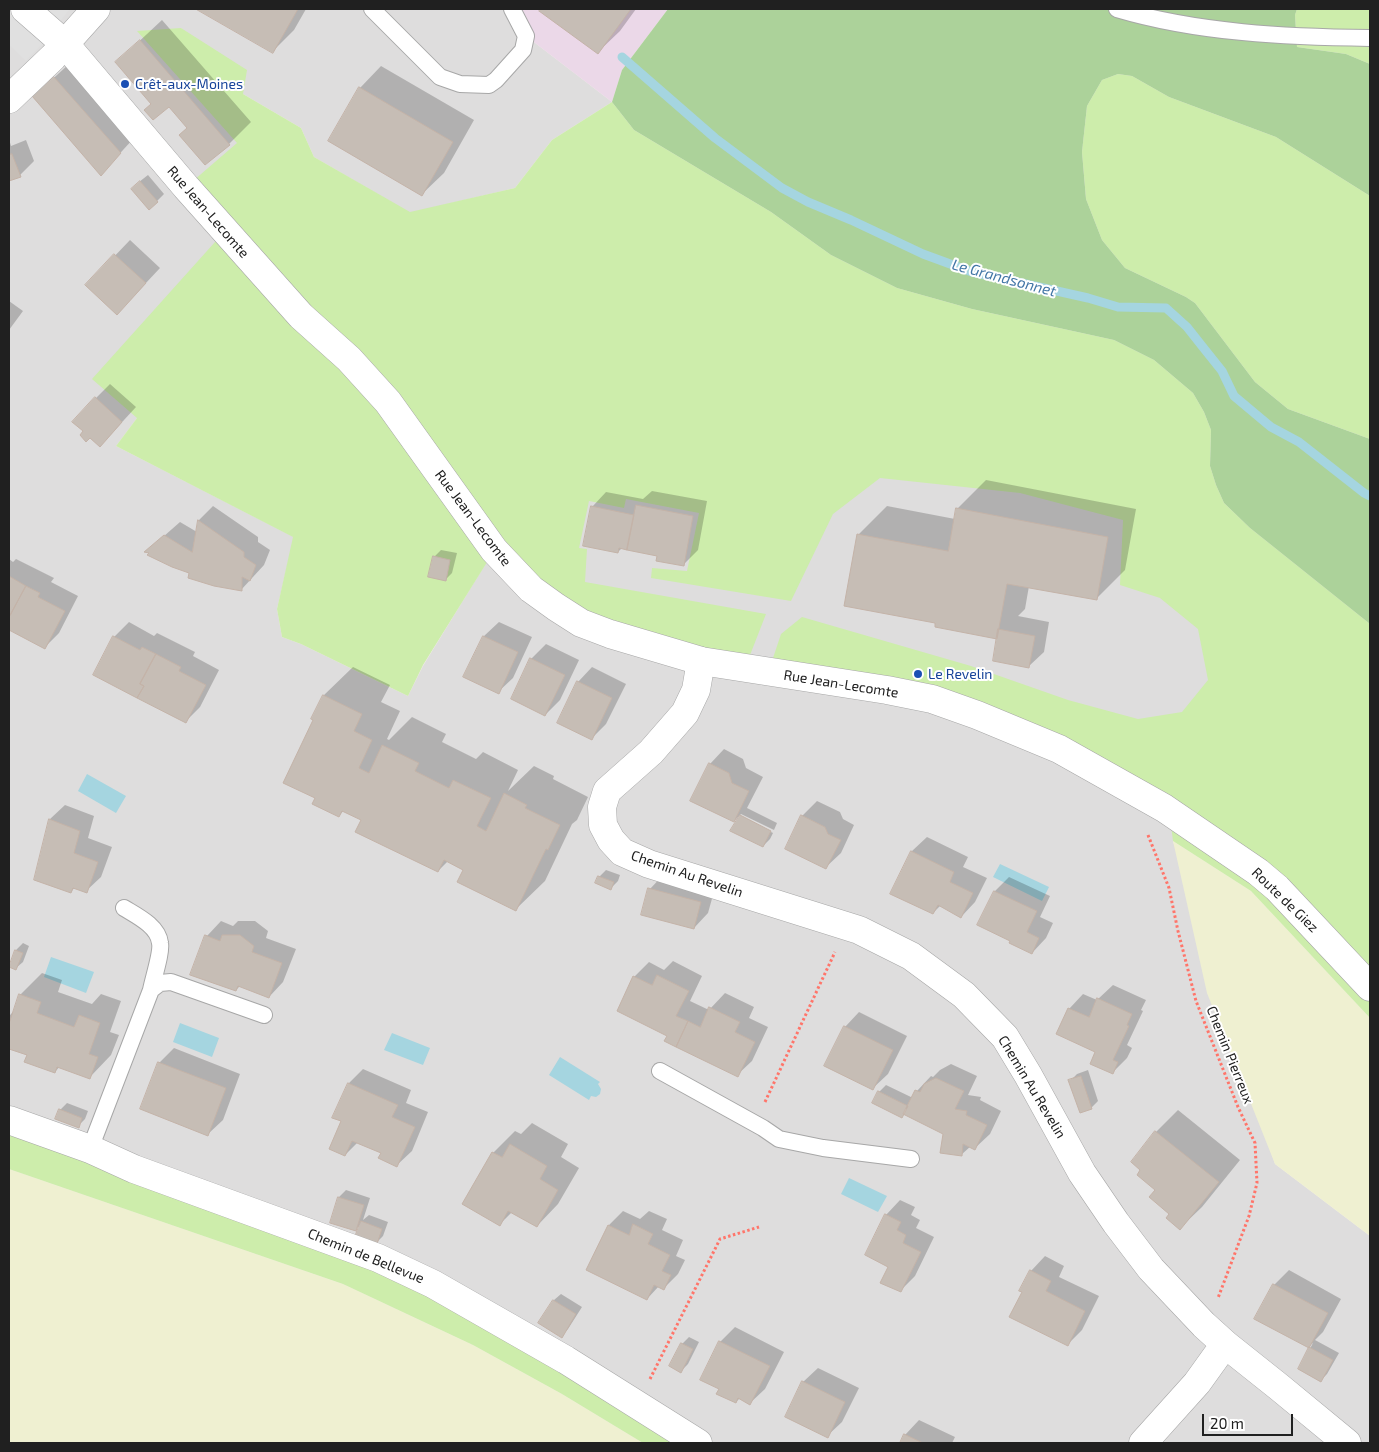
<!DOCTYPE html>
<meta charset="utf-8">
<style>
body{margin:0}
#map{position:relative;width:1379px;height:1452px;overflow:hidden;background:#f1ede7;font-family:"Exo 2",sans-serif}
canvas{display:block}
.frame{position:absolute;inset:0;border:10px solid #202020;pointer-events:none}
.scale{position:absolute;left:1202px;top:1414px;width:91px;height:22px;box-sizing:border-box;border:2px solid #202020;border-top:0;padding-left:6px;font-size:15px;line-height:18px;white-space:nowrap;color:#202020;-webkit-text-stroke:4px #fff;paint-order:stroke}
</style>
<div id="map">
<canvas width="1379" height="1452"></canvas>
<div class="frame"></div>
<div class="scale">20 m</div>
</div>
<script>
const context = document.querySelector('canvas').getContext('2d');
context.lineJoin = 'round';
function fill(path, color) {
  context.fillStyle = color;
  context.fill(path, 'evenodd');
}
function strokePath(path, color, width, dash) {
  context.strokeStyle = color;
  context.lineWidth = width;
  context.lineCap = dash ? 'butt' : 'round';
  context.setLineDash(dash || []);
  context.stroke(path);
}
function label(font, color, halo, rows, align = 'center') {
  context.font = font + ' "Exo 2",sans-serif';
  context.lineWidth = 4;
  context.setLineDash([]);
  context.textBaseline = 'middle';
  context.strokeStyle = halo;
  context.fillStyle = color;
  for (const [text, x, y, turn = 0] of rows) {
    context.save();
    context.translate(x, y);
    context.rotate((+turn || 0) * Math.PI / 180);
    context.textAlign = isNaN(turn) ? turn : align;
    if (halo) context.strokeText(text, 0, 0);
    context.fillText(text, 0, 0);
    context.restore();
  }
}
const residential = new Path2D(`
 M9 9H512L526 36 612 102 552 140 515 188 410 213 314 157 301 128 243 94 181 28 238 143 225 232 137 418 116 446 294 537 277 609 282 637 301 644 408 696 423 666 494 550 580 490 878 472 1005 477 1250 528 1173 841 1275 1164 1370 1236V1443H698L9 1120Z`);
const industrial = new Path2D(`
 M512 9H668L622 70 612 102 526 36Z`);
const farmland = new Path2D(`
 M1173 841 1251 891 1370 1018V1236L1275 1164 1207 993Z
 M9 1169 343 1284 473 1345 562 1394 643 1443H9Z`);
const grass = new Path2D(`
 M1297 9H1370V64L1346 54 1297 47 1295 15Z
 M181 28 247 70 243 94 301 128 314 157 410 212 515 188 552 140 612 102 634 130 771 212 831 255 897 288 972 309 1114 340 1154 360 1193 393 1204 412 1211 430 1210 466 1216 485 1224 503 1250 528 1370 624V1018L1251 891 1173 841 1167 793 975 710 769 670 781 634 802 617 971 666 1068 700 1138 719 1182 712 1208 680 1198 629 1160 598 1120 585 1123 520 1020 493 880 478 833 514 791 601 651 578 652 568 687 571 699 513 626 499 624 508 589 501 579 548 587 549 585 582 766 614 745 668 610 634 494 551 423 665 408 696 301 644 282 637 277 609 293 537 116 446 137 418 92 379 224 232 186 187 237 143 137 31Z
 M1118 74 1132 76 1169 97 1276 137 1370 196V439L1288 409 1255 382 1195 303 1186 297 1125 268 1102 240 1086 199 1082 152 1087 106 1102 80Z
 M9 1120 378 1258 698 1443H643L562 1394 473 1345 343 1284 9 1169Z`);
const forest = new Path2D(`
 M668 9H1297L1295 15 1297 47 1346 54 1370 64V196L1276 137 1169 97 1132 76 1118 74 1102 80 1087 106 1082 152 1086 199 1102 240 1125 268 1186 297 1195 303 1255 382 1288 409 1370 439V624L1250 528 1224 503 1216 485 1210 466 1211 430 1204 412 1193 393 1154 360 1114 340 972 309 897 288 831 255 771 212 634 130 612 102 622 70Z`);
const parking = new Path2D(`
 M9 9H70L41 45 26 61 9 45Z`);
const water = new Path2D(`
 M87 774 126 796 116 813 78 791Z
 M1000 864 1049 887 1042 901 993 877Z
 M51 957 94 972 86 993 44 977Z
 M180 1023 219 1038 212 1057 173 1042Z
 M392 1033 430 1048 423 1065 384 1050Z
 M560 1057 600 1082 598 1084 601 1089 600 1094 596 1097 591 1096 589 1100 549 1075Z
 M849 1178 887 1196 878 1212 841 1194Z`);
const shadow = new Path2D(`
 M199 9H306L294 30 272 52Z
 M543 9H636L620 31 598 52 541 11Z
 M162 20 251 122 229 144 205 164 188 128 169 105 152 103 117 62Z
 M69 64 134 138 101 174 33 97Z
 M381 66 474 120 444 173 422 194 360 88Z
 M9 139 11 146 26 140 34 161 20 175 9 180Z
 M148 175 164 194 157 201 139 182Z
 M130 240 160 268 131 299 87 285Z
 M9 301 23 311 9 330Z
 M110 384 136 407 100 446 85 431 96 398Z
 M986 480 1136 509 1125 570 1096 599 1029 586 1025 609 1018 616 1049 622 1044 652 1029 666 998 638 937 622 859 534 887 506 955 519 957 509Z
 M652 491 707 501 698 550 683 565 658 555 622 548 618 552 592 507 606 492 643 499Z
 M213 506 258 537V542L270 550 264 565 241 590 190 572 147 551 180 522 197 532 199 520Z
 M441 550 457 553 452 573 445 580 434 557Z
 M9 559 13 562 16 559 54 578 51 582 78 596 59 633 45 647 9 628Z
 M129 622 154 636 157 633 195 652 193 656 219 670 200 707 185 722 114 637Z
 M499 622 532 637 513 678 498 692 465 676 484 636Z
 M546 644 579 660 560 700 545 715 512 699 531 659Z
 M353 667 390 685 381 702 400 711 387 739 389 740 412 717 446 734 442 742 476 759 483 752 518 770 508 791 534 766 554 776 553 779 588 797 577 820 572 824 545 881 516 909 464 869 448 861 438 871 363 820 344 810 339 816 317 797 315 720 313 718 324 695Z
 M592 667 626 684 606 724 592 738 578 682Z
 M724 749 743 759 746 768 763 777 747 808 777 823 774 830 741 814 734 821 710 764Z
 M817 801 840 812 843 819 854 825 841 853 826 867 802 816Z
 M65 805 94 816 88 838 112 847 101 877 86 891 75 887 71 892 35 879 50 819Z
 M741 815V817L773 833 770 839 763 846 732 830Z
 M927 837 968 857 963 867 987 878 975 902 961 917 941 905 933 913 892 893 912 851Z
 M606 870 620 875 618 881 611 888 599 877Z
 M664 874 715 888 708 913 694 928 650 889Z
 M1009 877 1050 896 1040 917 1053 923 1046 938 1032 953 1011 940 978 925 995 891Z
 M221 921 233 926 238 921H255L268 931 266 938 296 949 283 982 269 997 240 986 236 990 192 974 207 936Z
 M23 943 29 946 23 962 16 968V950Z
 M673 961 702 976 690 1001 709 1010 725 993 754 1007 749 1018 768 1027 752 1061 737 1075 668 1035 634 977 649 962 664 970Z
 M42 973 62 980 58 992 92 1004 101 994 121 1001 110 1032 119 1035 111 1055 90 1077 60 1066 55 1072 28 1055 9 1047V1016L15 1010 20 995Z
 M1113 985 1146 1000 1141 1010 1143 1011 1127 1045 1132 1048 1127 1058 1112 1073 1069 1009 1083 994 1097 1000Z
 M859 1012 907 1036 888 1074 873 1088 845 1027Z
 M174 1048 240 1074 223 1120 208 1134 159 1063Z
 M951 1064 977 1076 968 1095 981 1097 980 1100 1001 1111 990 1134 975 1148 971 1146 961 1155 945 1133 879 1092 886 1085 913 1098 917 1091 931 1076 933 1077 940 1070Z
 M363 1069 411 1090 406 1103 428 1112 412 1151 397 1165 382 1152 358 1142 345 1155 342 1121 349 1083Z
 M1088 1070 1098 1101 1091 1108 1070 1081 1077 1074Z
 M67 1103 88 1111 85 1119 78 1126 60 1110Z
 M1178 1110 1240 1160 1202 1207 1180 1228 1171 1214 1156 1132Z
 M532 1123 568 1144 561 1157 579 1168 558 1204 537 1226 512 1212 500 1224 493 1153 515 1131 521 1134Z
 M346 1190 370 1198 363 1220 369 1215 388 1222 383 1236 376 1243 361 1224 356 1229 332 1222 339 1197Z
 M900 1200 915 1207 911 1215 920 1220 916 1228 934 1237 915 1276 900 1291 890 1266 886 1215Z
 M623 1211 640 1219 649 1211 667 1219 662 1230 683 1240 676 1256 685 1260 678 1274 664 1288 659 1286 647 1299 587 1269 609 1225Z
 M1045 1256 1064 1266 1059 1277 1099 1296 1082 1330 1068 1344 1023 1292 1031 1271Z
 M1289 1270 1341 1299 1323 1332 1315 1340 1339 1353 1327 1374 1320 1381 1299 1369 1313 1343 1308 1347 1274 1285Z
 M561 1294 582 1307 568 1329 561 1336 554 1300Z
 M735 1327 784 1352 765 1389 750 1403 740 1398 736 1402 720 1388V1342Z
 M689 1337 699 1342 688 1364 681 1371 682 1344Z
 M818 1368 859 1388 842 1422 827 1436 803 1382Z
 M919 1420 955 1437 952 1443H901L905 1435Z`);
const stream = new Path2D(`
 M622 57 715 138 782 188 808 202 851 220 923 254 972 272 1088 298 1118 307 1166 308 1187 327 1202 346 1222 371 1234 396 1271 427 1299 442 1364 493 1370 496`);
const building = new Path2D(`
 M196 9H298L273 53Z
 M541 9H631L598 54 539 11Z
 M140 40 230 145 205 165 179 135 187 128 169 107 153 120 144 110 151 104 115 62Z
 M54 77 121 153 101 176 32 96Z
 M359 87 453 142 422 196 328 141Z
 M12 154 21 177 9 181V155Z
 M140 181 158 202 149 210 131 189Z
 M114 254 146 283 117 315 85 285Z
 M95 397 122 422 100 447 90 438 86 442 80 435 83 431 72 422Z
 M636 505 693 516 684 566 656 561 657 556 627 550Z
 M591 506 634 515 627 550 619 548 618 553 583 546Z
 M956 508 1108 537 1097 600 1007 584 997 639 935 627V623L844 606 857 534 948 551Z
 M198 520 244 552V557L256 565 250 581 242 577V591L214 586 188 578 189 573 172 567 147 555 149 553 144 552 164 535 192 552Z
 M433 556 450 560 446 581 428 577Z
 M9 576 26 586 10 615 9 614Z
 M26 586 40 593 38 597 65 611 45 649 9 630V614L10 615Z
 M998 629 1035 636 1029 668 993 661Z
 M113 636 140 650 142 647 156 654 140 684 144 686 137 698 93 675Z
 M483 636 518 652 499 694 463 677Z
 M156 654 181 667 179 671 206 685 186 723 137 698 144 686 140 684Z
 M530 658 565 675 545 716 511 699Z
 M577 681 612 698 592 740 557 723Z
 M323 695 362 714 354 731 372 740 359 768 369 773 382 745 419 763 415 771 449 788 453 780 491 798 477 826 486 831 504 793 527 805 525 808 560 825 548 850 546 849 516 911 457 882 463 870 444 860 438 872 355 832 361 820 342 811 339 817 312 804 315 798 283 783 313 720 311 719Z
 M709 763 729 773 732 783 749 791 734 822 690 801Z
 M740 815 771 831 763 847 730 831Z
 M801 815 825 827 828 834 841 840 826 869 785 849Z
 M49 819 80 831 74 853 98 862 87 893 73 888 71 893 34 880Z
 M911 851 954 872 950 882 973 893 961 918 938 905 933 914 890 894Z
 M598 876 614 882 611 890 595 883Z
 M648 888 701 902 694 929 641 915Z
 M994 891 1037 911 1027 932 1039 938 1032 954 1009 943 1010 941 977 925Z
 M205 935 220 941 222 935H240L254 946 252 952 282 963 269 998 238 986 236 991 190 975Z
 M15 950 23 953 16 970 9 967Z
 M657 975 689 991 676 1016 688 1021 676 1047 664 1041 667 1036 617 1011 633 976 652 985Z
 M19 994 41 1002 37 1013 74 1027 79 1015 100 1023 89 1054 98 1057 90 1079 57 1067 55 1073 24 1062 27 1055 9 1049V1024Z
 M1097 998 1132 1014 1127 1025 1129 1026 1113 1060 1118 1062 1113 1074 1090 1064 1095 1052 1056 1034 1068 1008 1089 1017Z
 M709 1007 740 1022 735 1032 755 1042 738 1077 676 1047 688 1021 700 1027Z
 M844 1026 893 1050 873 1090 824 1066Z
 M158 1062 226 1088 208 1136 140 1109Z
 M1081 1076 1092 1109 1080 1113 1068 1080Z
 M936 1078 964 1091 955 1109 967 1111 966 1115 987 1125 975 1150 963 1144 962 1156 940 1153 943 1134 903 1114 915 1090 920 1092 924 1084Z
 M348 1083 398 1105 392 1117 415 1127 397 1167 378 1158 381 1153 352 1141 345 1156 329 1149 341 1121 332 1118Z
 M878 1091 908 1106 902 1118 872 1103Z
 M59 1109 82 1118 79 1128 55 1119Z
 M1155 1131 1219 1182 1180 1230 1166 1218 1169 1214 1149 1197 1155 1190 1137 1175 1140 1170 1131 1162Z
 M510 1144 547 1166 540 1179 558 1190 537 1227 508 1211 500 1226 462 1204 492 1152 502 1157Z
 M338 1197 364 1205 356 1231 330 1223Z
 M885 1214 901 1222 897 1230 906 1235 903 1243 921 1252 901 1292 880 1283 888 1267 865 1255Z
 M361 1221 382 1229 377 1244 355 1237Z
 M633 1224 653 1234 648 1244 670 1255 662 1271 671 1275 664 1290 654 1285 647 1300 586 1270 608 1225 629 1235Z
 M1030 1270 1051 1281 1046 1291 1085 1311 1068 1346 1009 1317 1022 1292 1019 1291Z
 M1273 1284 1328 1313 1309 1348 1254 1319Z
 M553 1300 576 1314 562 1338 538 1323Z
 M719 1341 770 1366 750 1405 738 1398 736 1403 716 1394 719 1389 700 1380Z
 M681 1343 693 1349 681 1373 669 1366Z
 M1309 1347 1333 1360 1321 1382 1298 1369Z
 M802 1381 845 1402 828 1438 785 1417Z
 M904 1434 923 1443H900Z`);
const path = new Path2D(`
 M1148 835 1169 888 1178 931 1196 1001 1238 1107 1255 1143 1257 1183 1249 1216 1218 1298
 M765 1102 835 952
 M650 1379 720 1239 759 1227`);
const service = new Path2D(`
 M372 9 440 77 460 84 489 85 496 80 523 50 526 36 512 9
 M1117 9C1198 33 1287 37 1370 38
 M124 908C137 916 158 926 160 943 162 952 153 979 151 990
 M660 1071 763 1128 779 1139 823 1148 911 1159
 M90 1149 151 990 160 983 171 982 264 1015`);
const minor = new Path2D(`
 M9 99 53 57 96 9
 M701 661 696 690 685 713 651 752 607 791 602 807 603 825 611 840 622 852 649 864 859 930 911 956 964 995 1005 1037 1028 1075 1082 1173 1116 1223 1151 1269 1204 1325 1225 1344 1197 1383 1143 1443
 M9 1120 90 1149 134 1169 378 1258 433 1284 566 1360 698 1443
 M1225 1344 1279 1387 1347 1443`);
const tertiary = new Path2D(`
 M25 9 65 44 186 187 301 316 349 359 388 402 494 550 531 589 556 607 581 623 610 634 701 661 887 690 932 699 977 715 1059 749 1164 808 1258 872 1277 888 1370 987`);
const markers = [
 [125,84,5,"#1a4fb4"],
 [918,674,5,"#1a4fb4"]
];
const transitNames = [
 ["Crêt-aux-Moines",135,84],
 ["Le Revelin",928,674]
];
const streetNames = [
 ["Rue Jean-Lecomte",208,212,49],
 ["Rue Jean-Lecomte",473,518,53],
 ["Rue Jean-Lecomte",841,684,9],
 ["Chemin Au Revelin",687,874,19],
 ["Route de Giez",1285,900,44],
 ["Chemin Pierreux",1230,1055,68],
 ["Chemin Au Revelin",1032,1087,59],
 ["Chemin de Bellevue",366,1256,22]
];
const waterNames = [
 ["Le Grandsonnet",1004,278,15]
];
fill(residential, '#dedddd');
fill(industrial, '#ebd8e8');
fill(farmland, '#eff0d1');
fill(grass, '#cdedab');
fill(forest, '#acd29a');
fill(parking, '#e0e0e0');
fill(water, '#a5d5e0');
fill(shadow, '#0003');
strokePath(stream, '#a5d5e0', 9);
fill(building, '#c6bdb5');
strokePath(building, '#c4b3a8', 1);
strokePath(service, '#a7a7a7', 18);
strokePath(minor, '#a7a7a7', 29);
strokePath(tertiary, '#a7a7a7', 29);
strokePath(path, '#ff756a', 3, [2.5, 2.5]);
strokePath(service, '#fff', 16);
strokePath(minor, '#fff', 28);
strokePath(tertiary, '#fff', 28);
for (const [x, y, r, color] of markers) {
  const dot = new Path2D();
  dot.arc(x, y, r, 0, 2 * Math.PI);
  context.fillStyle = color;
  context.fill(dot);
  strokePath(dot, '#fff', 2);
}
label('14px', '#164399', '#fff', transitNames, 'left');
label('14px', '#202020', '#fff', streetNames);
label('italic 15px', '#4276a6', '#fff', waterNames);
</script>
